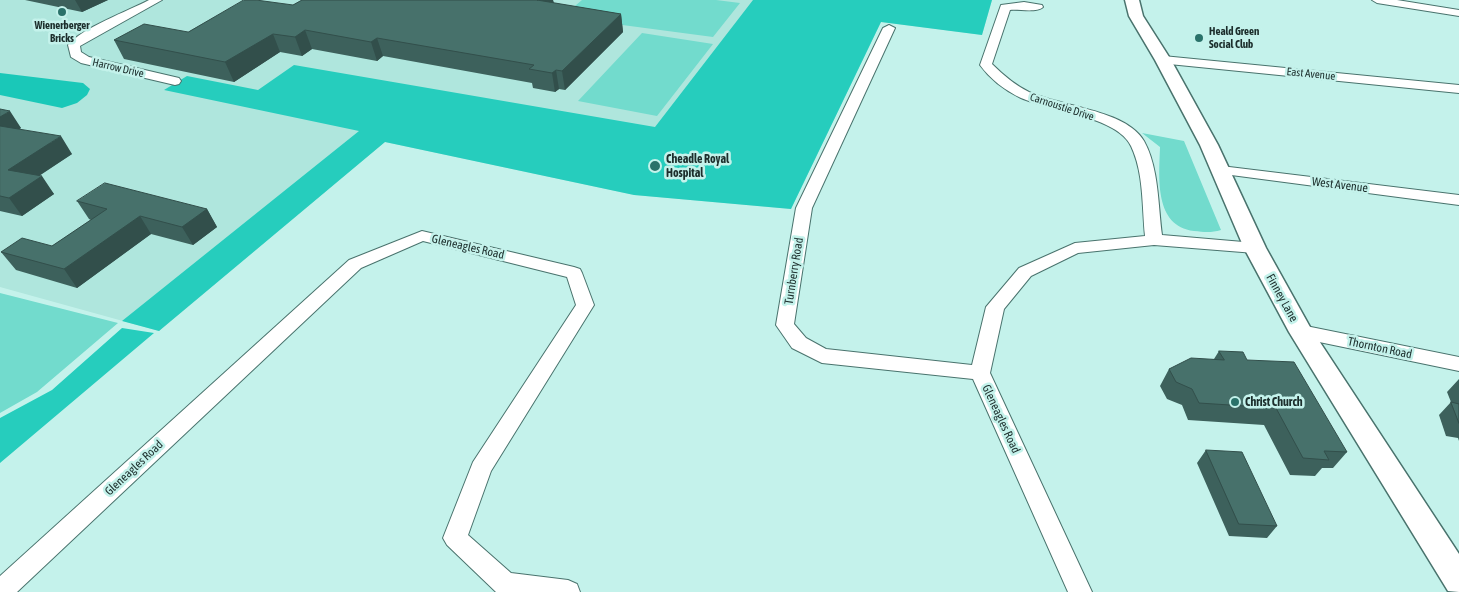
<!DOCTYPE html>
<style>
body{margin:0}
canvas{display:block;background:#c4f2eb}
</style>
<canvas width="1459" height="592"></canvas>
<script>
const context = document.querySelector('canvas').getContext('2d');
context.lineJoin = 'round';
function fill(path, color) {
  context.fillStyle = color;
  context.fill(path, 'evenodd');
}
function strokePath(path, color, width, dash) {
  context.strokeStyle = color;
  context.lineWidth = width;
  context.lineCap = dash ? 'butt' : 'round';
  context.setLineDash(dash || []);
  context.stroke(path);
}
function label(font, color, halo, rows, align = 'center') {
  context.font = font + ' "Asap Condensed",sans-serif';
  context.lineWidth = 5;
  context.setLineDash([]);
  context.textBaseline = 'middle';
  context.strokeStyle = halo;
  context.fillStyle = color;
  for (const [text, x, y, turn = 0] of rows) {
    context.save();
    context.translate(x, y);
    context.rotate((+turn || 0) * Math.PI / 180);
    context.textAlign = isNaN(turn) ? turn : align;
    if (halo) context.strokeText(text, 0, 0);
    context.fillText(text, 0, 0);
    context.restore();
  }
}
const built = new Path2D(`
 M0 0H992L982 35 881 22 791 209 634 195 385 142 159 331 0 287Z`);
const green = new Path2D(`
 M582 0H716L740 3 713 37 562 17Z
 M642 33 713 44 657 116 578 101Z
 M1142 133 1184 141 1221 230C1211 233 1204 232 1194 231 1154 226 1159 178 1160 147Z
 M0 293 118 323 37 392 0 413Z`);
const forest = new Path2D(`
 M753 0H992L982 35 881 22 791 209 634 195 385 142 159 331 122 321 359 131 164 90 187 76 258 90 294 65 655 127Z
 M122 328 154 333 0 463V418L52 390Z`);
const water = new Path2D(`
 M0 73 83 83 90 89 87 95 77 103 62 108 0 95Z`);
const minor = new Path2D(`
 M149 0H162L80 46 81 52 89 57 179 78 181 81 179 84 175 85 81 63 71 57 68 45C82 28 128 11 149 0Z
 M1372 0H1397L1459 10V16L1377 3Z
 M1024 2 1042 5 1043 7C1037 13 1019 9 1010 10L992 64C1003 75 1015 85 1029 92 1061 107 1125 109 1144 141 1159 168 1158 206 1162 235L1255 243 1261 244 1263 248 1261 252 1255 253 1154 245 1078 253 1031 276 1004 309 990 373 1092 592H1068L973 379 822 363 792 348 776 325 796 208 883 28 889 25 895 28 812 208 794 324 806 338 826 349 972 365 986 307 1019 268 1075 243 1145 236C1142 207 1144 173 1131 146 1118 117 1049 110 1021 98 1006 91 990 79 980 65L1001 5Z
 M1163 56 1459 85V93L1159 63 1157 60 1159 57Z
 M1221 166 1459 195V205L1216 173 1214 170 1216 167Z
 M422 231 574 267 580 269 582 273 594 305 491 471 468 535 511 573 568 580 577 584 580 592H496L447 545 443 538 473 462 576 305 567 277 423 241 361 268 17 592H0V576L349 260Z
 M1301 325 1459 357V371L1295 337 1292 332 1295 327Z`);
const tertiary = new Path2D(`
 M1125 0H1139L1143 16 1171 60 1218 145 1266 248 1310 327 1459 554V592L1448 591 1289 332 1244 248 1200 145 1155 60 1129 16Z`);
const wall = new Path2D(`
 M25 0H108L82 12Z
 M302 0H553L554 3 621 14 623 32 565 90 559 89 555 92 533 88 532 83 383 56 377 61 312 49 302 56 280 52 234 82 124 59 114 40 188 32 293 5Z
 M0 109 21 128 19 129 72 154 39 176 54 194 22 216 0 211Z
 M77 201 207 209 217 227 193 245 151 234 77 288 16 270 1 252 52 246 91 220 89 219Z
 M1219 351 1247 360 1347 452 1333 468H1322L1315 476 1290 475 1264 425 1188 420 1182 405 1167 399 1160 386 1169 369 1214 359Z
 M1459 379V441L1458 438 1446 436 1439 415 1451 402 1447 392Z
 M1206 450 1277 526 1267 538 1229 536 1197 463Z`);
const shadedWall = new Path2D(`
 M75 0H108L82 12Z
 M538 0H553L554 7 540 18Z
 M621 14 623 32 565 90 562 71Z
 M305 30 312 49 302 56 295 37Z
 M273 34 280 52 234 82 225 62Z
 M377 38 383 56 377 61 371 42Z
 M556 70 559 89 555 92 552 73Z
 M10 111 21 128 0 141V117Z
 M61 136 72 154 20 188 8 170Z
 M42 176 54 194 22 216 9 198Z
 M207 209 217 227 193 245 182 227Z
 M140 216 151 234 77 288 64 269Z`);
const building = new Path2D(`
 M244 0H256L293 5 302 0H538H537L621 14 562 71 556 70 552 73 529 69 534 65 377 38 371 42 305 30 295 37 273 34 225 62 114 40 144 24 188 32Z
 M0 109 10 111 0 117Z
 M0 126 61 136 8 170 42 176 9 198 0 196Z
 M105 183 207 209 182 227 140 216 64 269 1 252 22 238 52 246 107 209 77 201Z
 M1219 351 1243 352 1247 360 1294 362 1347 452 1324 451 1329 460 1303 458 1276 408 1199 403 1192 389 1176 382 1169 369 1191 358 1224 360Z
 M1451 402 1459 404V423Z
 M1206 450 1242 452 1277 526 1239 524Z`);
const markers = [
 [62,12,5,"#2a726a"],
 [1199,38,5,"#2a726a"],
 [655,166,6,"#2a726a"],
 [1235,402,5,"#2a726a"]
];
const farPoinames = [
 ["Wienerberger",62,26],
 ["Bricks",62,39],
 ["Heald Green",1209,32,"left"],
 ["Social Club",1209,45,"left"]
];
const farStreetnames = [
 ["Harrow Drive",118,68,13],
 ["East Avenue",1311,74,6],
 ["Carnoustie Drive",1062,107,18]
];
const poiNames = [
 ["Cheadle Royal",666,159],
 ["Hospital",666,173],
 ["Christ Church",1245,402]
];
const streetNames = [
 ["West Avenue",1340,185,7],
 ["Gleneagles Road",468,247,13],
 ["Turnberry Road",794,271,-81],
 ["Finney Lane",1282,298,61],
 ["Thornton Road",1380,348,12],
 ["Gleneagles Road",1001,419,65],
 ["Gleneagles Road",134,468,-43]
];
fill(built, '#afe6dd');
fill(green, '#72dbcd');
fill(forest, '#26cdbd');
fill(water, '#1ac8b8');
strokePath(minor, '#49736d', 2);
strokePath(tertiary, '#49736d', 3);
fill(minor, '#fff');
fill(tertiary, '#fff');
fill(wall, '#3d615c');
fill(shadedWall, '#324f4b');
fill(building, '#47716b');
strokePath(building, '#324f4b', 1);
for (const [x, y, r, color] of markers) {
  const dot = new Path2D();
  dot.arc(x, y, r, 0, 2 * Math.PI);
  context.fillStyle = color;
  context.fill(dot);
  strokePath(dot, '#c4f2eb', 2);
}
label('bold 11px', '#1c2e2c', '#c4f2eb', farPoinames);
label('11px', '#1c2e2c', '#c4f2eb', farStreetnames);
label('bold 12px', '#1c2e2c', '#c4f2eb', poiNames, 'left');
label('12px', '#1c2e2c', '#c4f2eb', streetNames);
</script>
